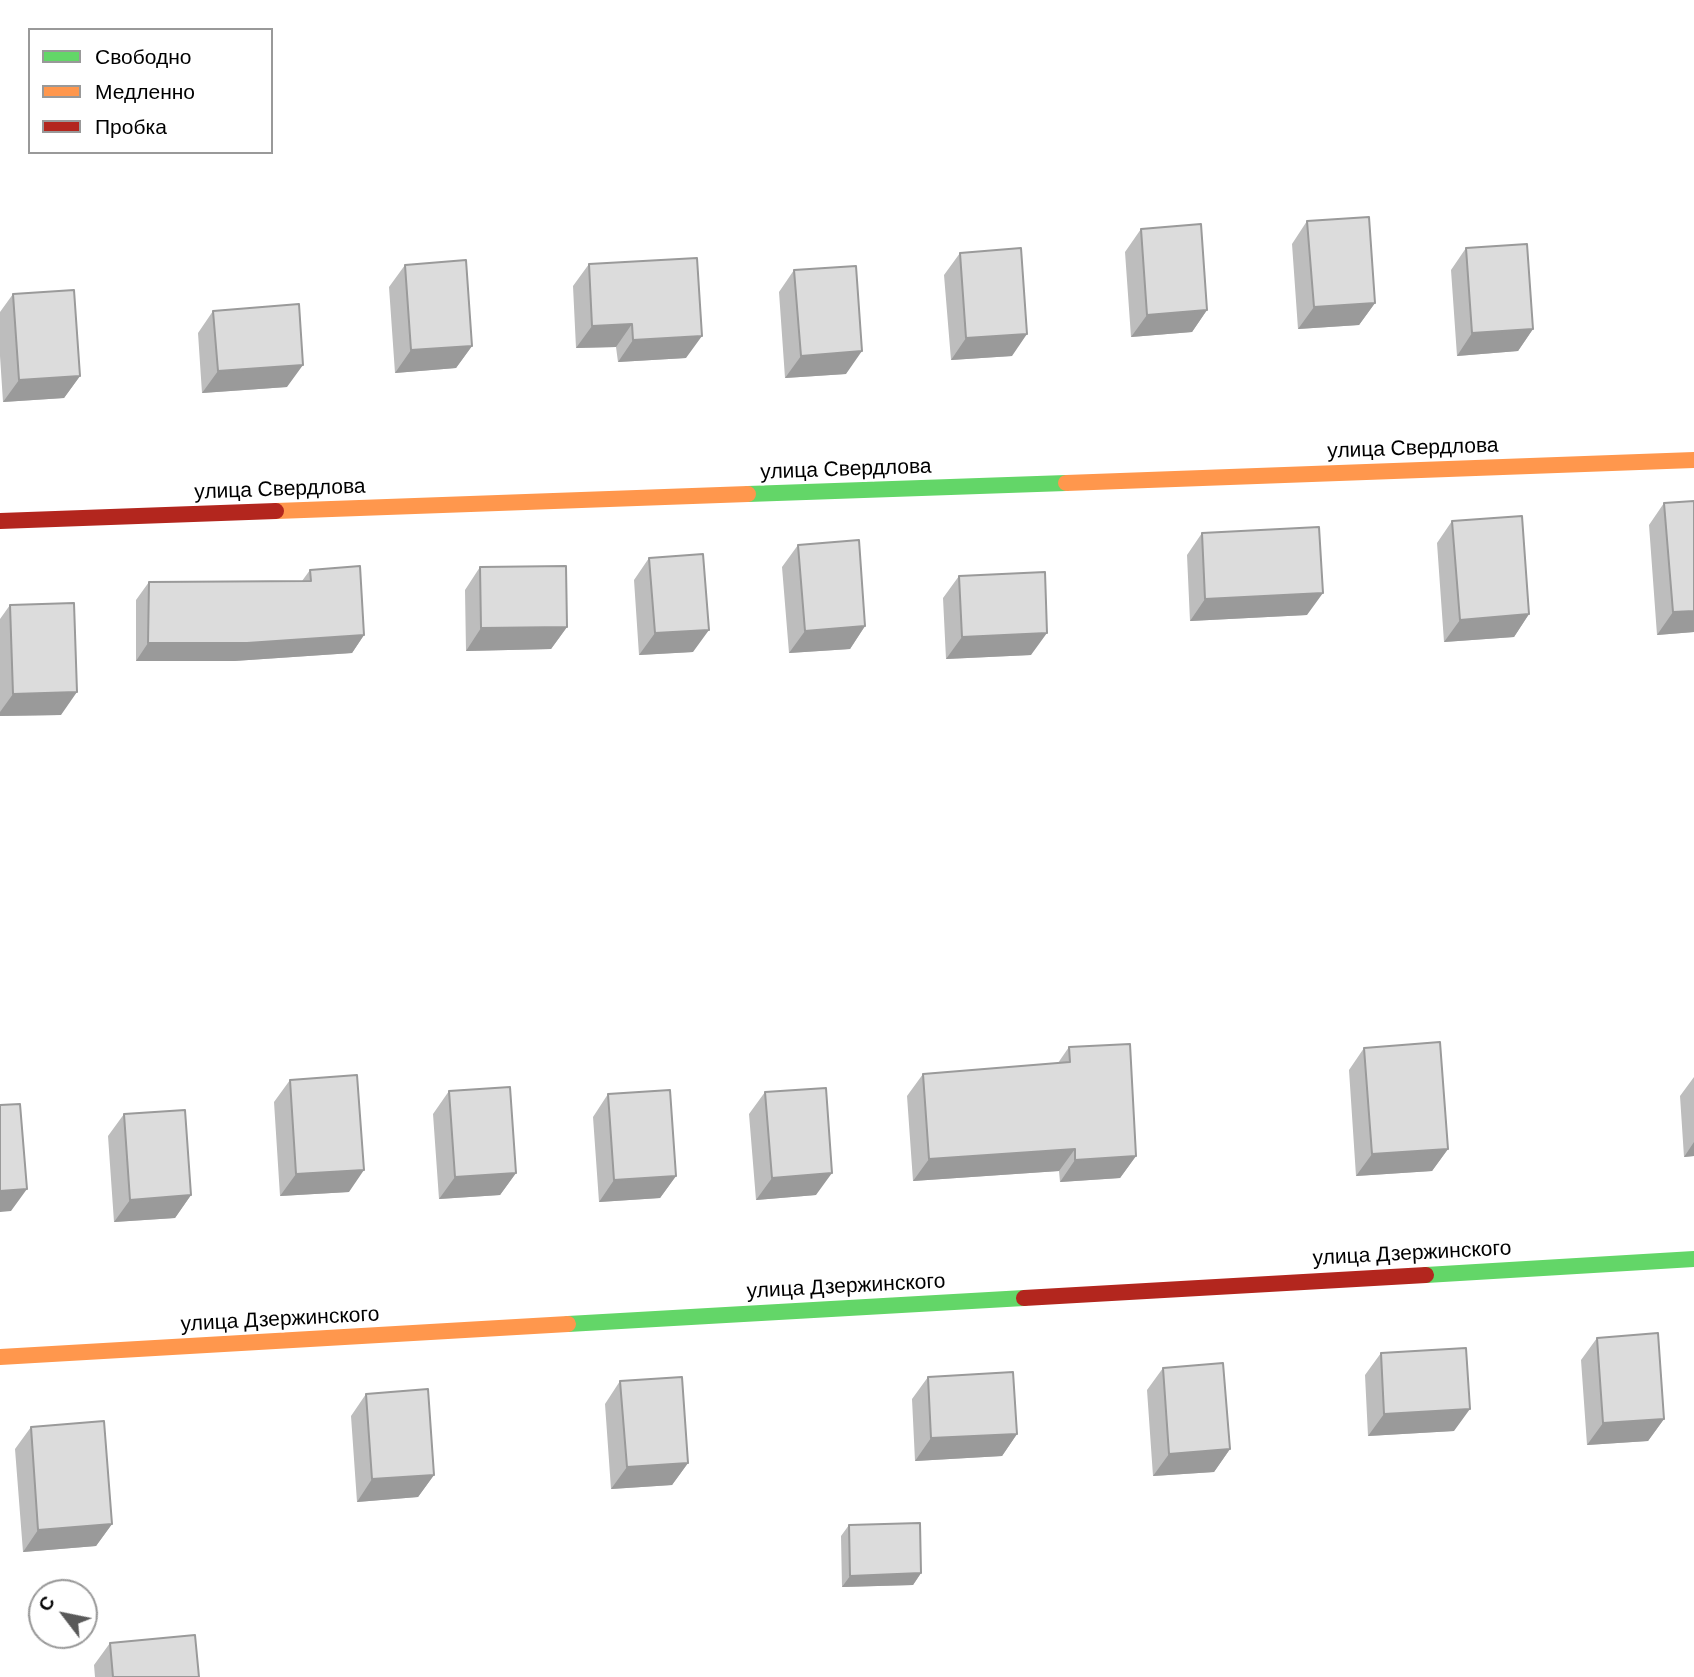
<!DOCTYPE html>
<meta charset="utf-8">
<style>
body{margin:0}
#map{position:relative;width:1694px;height:1677px;overflow:hidden;background:#fff;font-family:"DM Sans",sans-serif}
canvas{display:block}
.legend{position:absolute;left:28px;top:28px;width:245px;height:126px;box-sizing:border-box;background:#fff;border:2px solid #999;margin:0;padding:9px 12px;list-style:none;font-size:21px;color:#000}
.legend li{display:flex;align-items:center;gap:14px;height:35px}
.legend b{width:35px;border:2px solid #999}
.north{position:absolute;left:28px;top:1579px;width:70px;height:70px;box-sizing:border-box;background:#fff;border:2px solid #999;border-radius:50%;rotate:302deg;font-size:19px;font-weight:700;line-height:28px;text-align:center;color:#000}
.north::after{content:'';display:block;margin:auto;width:24px;height:32px;background:#595959;clip-path:polygon(50% 0,100% 100%,50% 72%,0 100%)}
</style>
<div id="map">
<canvas width="1694" height="1677"></canvas>
<ul class="legend">
<li><b style="height:9px;background:#63d668"></b>Свободно</li>
<li><b style="height:9px;background:#ff974d"></b>Медленно</li>
<li><b style="height:9px;background:#b3261e"></b>Пробка</li>
</ul>
<div class="north">С</div>
</div>
<script>
const context = document.querySelector('canvas').getContext('2d');
context.lineJoin = 'round';
function strokePath(path, color, width, dash) {
  context.strokeStyle = color;
  context.lineWidth = width;
  context.lineCap = dash ? 'butt' : 'round';
  context.setLineDash(dash || []);
  context.stroke(path);
}
function fill(path, color) {
  context.fillStyle = color;
  context.fill(path, 'evenodd');
}
function label(font, color, halo, rows, align = 'center') {
  context.font = font + ' "DM Sans",sans-serif';
  context.lineWidth = 5;
  context.setLineDash([]);
  context.textBaseline = 'middle';
  context.strokeStyle = halo;
  context.fillStyle = color;
  for (const [text, x, y, turn = 0] of rows) {
    context.save();
    context.translate(x, y);
    context.rotate((+turn || 0) * Math.PI / 180);
    context.textAlign = isNaN(turn) ? turn : align;
    if (halo) context.strokeText(text, 0, 0);
    context.fillText(text, 0, 0);
    context.restore();
  }
}
const fast = new Path2D(`
 M748 494 1066 483
 M1426 1275 1694 1259
 M568 1324 1024 1298`);
const slow = new Path2D(`
 M1066 483 1694 460
 M276 511 748 494
 M0 1357 568 1324`);
const jam = new Path2D(`
 M0 521 276 511
 M1024 1298 1426 1275`);
const wall = new Path2D(`
 M1307 221 1375 303 1359 325 1298 329 1292 244Z
 M1141 229 1207 310 1192 332 1131 337 1125 252Z
 M1466 248 1533 329 1518 351 1457 356 1451 270Z
 M960 253 1012 356 951 360 944 275Z
 M589 264 686 358 618 362 616 347 576 348 573 286Z
 M405 265 472 346 456 368 395 373 389 287Z
 M794 270 846 374 785 378 779 292Z
 M13 294 80 376 64 398 3 402 0 356V312Z
 M213 311 287 387 202 393 198 333Z
 M1664 503 1694 632 1657 635 1649 525Z
 M1452 521 1529 614 1514 637 1444 642 1437 543Z
 M1202 533 1307 615 1190 621 1187 555Z
 M798 545 865 626 850 649 789 653 782 567Z
 M649 558 693 652 639 655 634 580Z
 M480 567 567 627 551 649 466 651 465 590Z
 M310 570 364 635 352 653 234 661H136V600L149 582 302 581Z
 M959 576 1031 655 946 659 943 598Z
 M10 605 61 715 0 716V619Z
 M1069 1047 1136 1156 1120 1178 1060 1182 1059 1171 913 1181 907 1096 923 1074 1058 1063Z
 M1364 1048 1448 1149 1432 1171 1356 1176 1349 1070Z
 M1694 1077V1156L1684 1157 1680 1096Z
 M290 1080 349 1192 280 1196 274 1102Z
 M449 1091 516 1173 500 1195 439 1199 433 1114Z
 M765 1092 816 1195 756 1200 749 1114Z
 M608 1094 676 1176 660 1198 599 1202 593 1117Z
 M124 1114 191 1195 175 1218 114 1222 108 1136Z
 M1597 1338 1664 1419 1648 1441 1587 1445 1581 1360Z
 M1381 1353 1454 1431 1368 1436 1365 1375Z
 M1163 1368 1230 1449 1214 1472 1153 1476 1147 1390Z
 M928 1377 1017 1434 1002 1456 915 1461 912 1399Z
 M620 1381 688 1463 672 1485 611 1489 605 1404Z
 M366 1394 434 1475 418 1497 357 1502 351 1416Z
 M31 1427 112 1524 96 1546 23 1552 15 1449Z
 M849 1525 921 1573 913 1585 842 1587 841 1536Z
 M110 1643 199 1677H95L94 1665Z`);
const shadedWall = new Path2D(`
 M1375 303 1359 325 1298 329 1314 307Z
 M1207 310 1192 332 1131 337 1147 315Z
 M632 324 616 347 576 348 592 326Z
 M1533 329 1518 351 1457 356 1472 333Z
 M1027 334 1012 356 951 360 966 338Z
 M702 336 686 358 618 362 633 340Z
 M472 346 456 368 395 373 411 350Z
 M862 351 846 374 785 378 801 356Z
 M303 365 287 387 202 393 218 371Z
 M80 376 64 398 3 402 19 380Z
 M1323 593 1307 615 1190 621 1205 599Z
 M1694 611V632L1657 635 1673 612Z
 M1529 614 1514 637 1444 642 1460 620Z
 M865 626 850 649 789 653 805 631Z
 M567 627 551 649 466 651 481 628Z
 M709 630 693 652 639 655 655 633Z
 M1047 633 1031 655 946 659 962 637Z
 M364 635 352 653 234 661H136L148 643Z
 M77 692 61 715 0 716V712L13 694Z
 M1694 1142V1156L1684 1157Z
 M1075 1149 1059 1171 913 1181 929 1159Z
 M1448 1149 1432 1171 1356 1176 1372 1154Z
 M1136 1156 1120 1178 1060 1182 1075 1160Z
 M364 1170 349 1192 280 1196 296 1174Z
 M516 1173 500 1195 439 1199 455 1177Z
 M832 1173 816 1195 756 1200 772 1178Z
 M676 1176 660 1198 599 1202 614 1180Z
 M27 1189 11 1211 0 1212V1191Z
 M191 1195 175 1218 114 1222 130 1200Z
 M1470 1409 1454 1431 1368 1436 1384 1414Z
 M1664 1419 1648 1441 1587 1445 1603 1423Z
 M1017 1434 1002 1456 915 1461 931 1438Z
 M1230 1449 1214 1472 1153 1476 1169 1454Z
 M688 1463 672 1485 611 1489 627 1467Z
 M434 1475 418 1497 357 1502 372 1479Z
 M112 1524 96 1546 23 1552 38 1530Z
 M921 1573 913 1585 842 1587 850 1576Z`);
const building = new Path2D(`
 M1369 217 1375 303 1314 307 1307 221Z
 M1201 224 1207 310 1147 315 1141 229Z
 M1527 244 1533 329 1472 333 1466 248Z
 M1021 248 1027 334 966 338 960 253Z
 M697 258 702 336 633 340 632 324 592 326 589 264Z
 M466 260 472 346 411 350 405 265Z
 M856 266 862 351 801 356 794 270Z
 M74 290 80 376 19 380 13 294Z
 M299 304 303 365 218 371 213 311Z
 M1694 501V611L1673 612 1664 503Z
 M1522 516 1529 614 1460 620 1452 521Z
 M1319 527 1323 593 1205 599 1202 533Z
 M859 540 865 626 805 631 798 545Z
 M703 554 709 630 655 633 649 558Z
 M360 566 364 635 247 643H148L149 582 311 581 310 570Z
 M566 566 567 627 481 628 480 567Z
 M1045 572 1047 633 962 637 959 576Z
 M74 603 77 692 13 694 10 605Z
 M1440 1042 1448 1149 1372 1154 1364 1048Z
 M1130 1044 1136 1156 1075 1160V1149L929 1159 923 1074 1070 1062 1069 1047Z
 M357 1075 364 1170 296 1174 290 1080Z
 M510 1087 516 1173 455 1177 449 1091Z
 M826 1088 832 1173 772 1178 765 1092Z
 M670 1090 676 1176 614 1180 608 1094Z
 M20 1104 27 1189 0 1191V1105Z
 M185 1110 191 1195 130 1200 124 1114Z
 M1658 1333 1664 1419 1603 1423 1597 1338Z
 M1466 1348 1470 1409 1384 1414 1381 1353Z
 M1223 1363 1230 1449 1169 1454 1163 1368Z
 M1013 1372 1017 1434 931 1438 928 1377Z
 M682 1377 688 1463 627 1467 620 1381Z
 M428 1389 434 1475 372 1479 366 1394Z
 M104 1421 112 1524 38 1530 31 1427Z
 M920 1523 921 1573 850 1576 849 1525Z
 M195 1635 199 1677H113L110 1643Z`);
const streetNames = [
 ["улица Свердлова",1413,449,-2],
 ["улица Свердлова",846,470,-2],
 ["улица Свердлова",280,490,-2],
 ["улица Дзержинского",1412,1254,-3],
 ["улица Дзержинского",846,1287,-3],
 ["улица Дзержинского",280,1320,-3]
];
strokePath(fast, '#63d668', 16);
strokePath(slow, '#ff974d', 16);
strokePath(jam, '#b3261e', 16);
fill(wall, '#bdbdbd');
fill(shadedWall, '#9a9a9a');
fill(building, '#dcdcdc');
strokePath(building, '#9a9a9a', 2);
label('21px', '#000', '#fff', streetNames);
</script>
